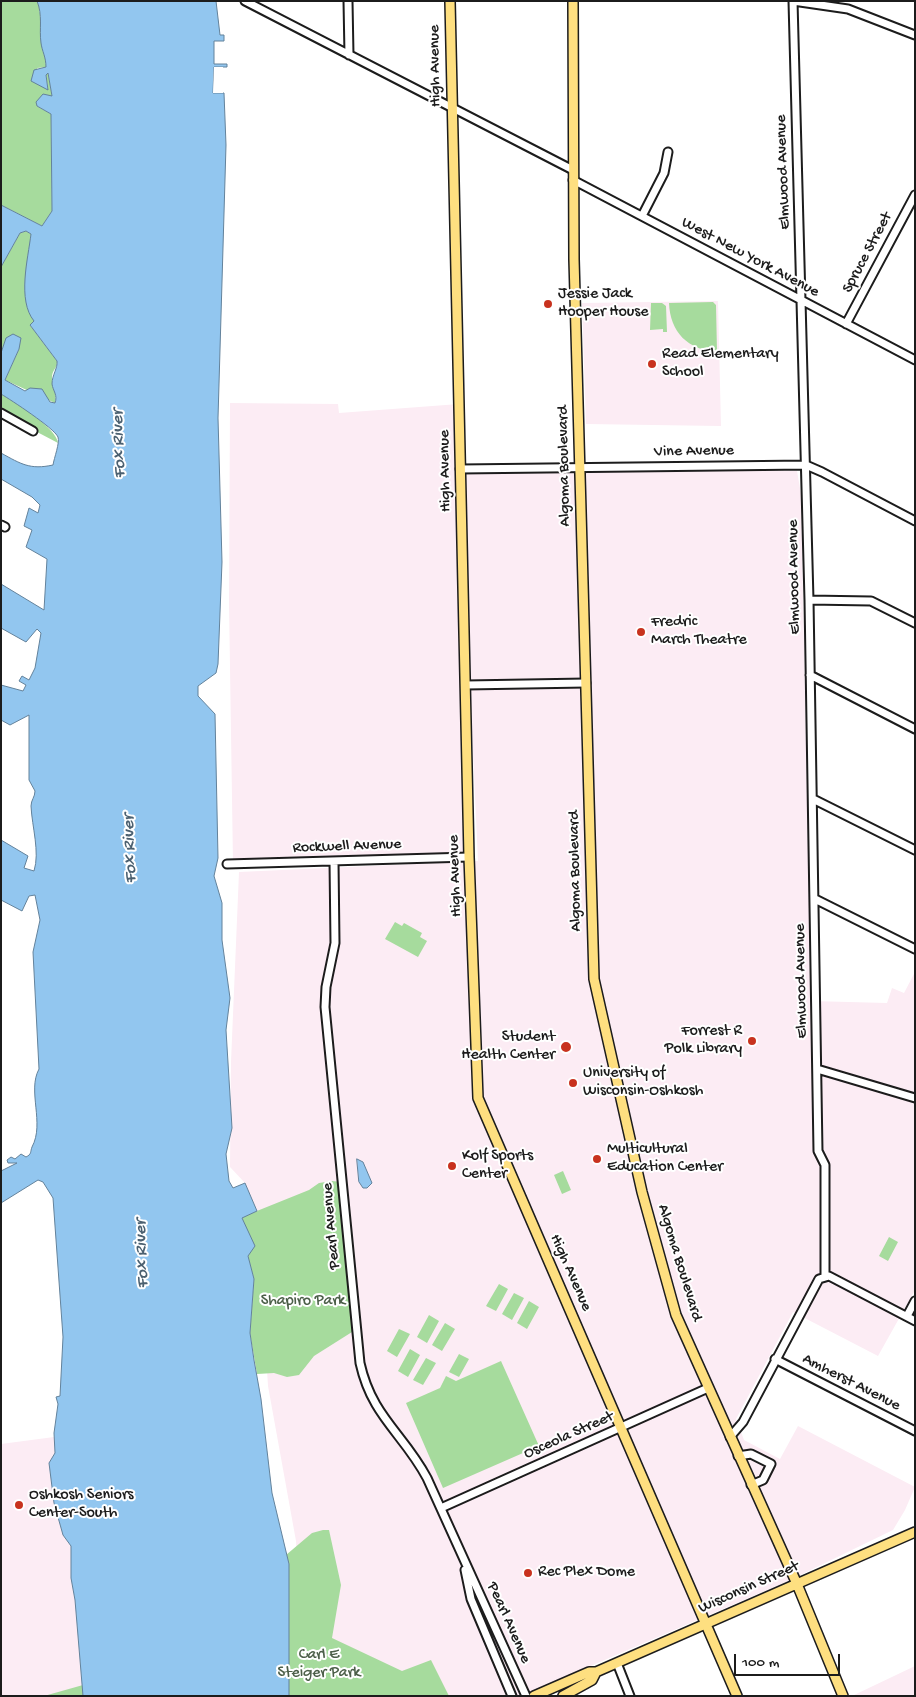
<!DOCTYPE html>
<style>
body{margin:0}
#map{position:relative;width:916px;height:1697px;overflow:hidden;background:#fff;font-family:"Gochi Hand",sans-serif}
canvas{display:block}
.frame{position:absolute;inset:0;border:2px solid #1c1c1c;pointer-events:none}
.scale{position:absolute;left:734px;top:1654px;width:106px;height:22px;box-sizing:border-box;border:2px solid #1c1c1c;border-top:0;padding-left:6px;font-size:15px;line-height:18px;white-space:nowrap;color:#1c1c1c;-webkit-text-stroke:4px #fff;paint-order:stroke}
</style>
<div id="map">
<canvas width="916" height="1697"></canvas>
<div class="frame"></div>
<div class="scale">100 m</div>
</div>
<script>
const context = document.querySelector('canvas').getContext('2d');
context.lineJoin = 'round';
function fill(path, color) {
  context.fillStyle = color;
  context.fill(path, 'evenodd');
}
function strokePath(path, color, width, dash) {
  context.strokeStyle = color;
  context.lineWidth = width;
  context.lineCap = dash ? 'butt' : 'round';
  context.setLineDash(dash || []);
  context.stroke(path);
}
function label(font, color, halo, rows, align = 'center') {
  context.font = font + ' "Gochi Hand",sans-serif';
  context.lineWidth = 4;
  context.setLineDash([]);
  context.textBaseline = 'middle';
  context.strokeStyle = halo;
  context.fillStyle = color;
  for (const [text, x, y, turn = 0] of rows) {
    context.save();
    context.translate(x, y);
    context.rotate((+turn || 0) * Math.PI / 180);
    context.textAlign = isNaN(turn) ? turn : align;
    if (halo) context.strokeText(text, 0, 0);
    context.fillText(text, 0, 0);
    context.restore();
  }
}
const built = new Path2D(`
 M718 301 721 426 586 424 582 303Z
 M230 403 338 404 339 413 459 404 461 469 517 472 745 469 797 471 801 494 811 1001 887 1003 892 988 904 993 915 972V1290L878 1356 793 1312 736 1419 744 1440 780 1459 798 1426 915 1487 905 1510 893 1530 788 1581 521 1696H303L296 1541 268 1386 257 1211 245 1183 230 1167 231 1062 239 872 478 861 462 516 469 857 233 864 229 602Z
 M54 1437 55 1453 49 1463 54 1503 63 1534 71 1546V1578L75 1600 83 1696H1V1444Z
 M915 1666V1696H852Z`);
const green = new Path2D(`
 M1 1H37L39 6 47 67 37 68 48 89 46 75 48 73 52 96 37 106 51 114 52 211 42 226 1 205Z
 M26 231 31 234 25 290 35 321 30 325 57 361C58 367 53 369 52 376 51 386 58 393 55 403L5 380 19 349V344L6 340 1 353V267L20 233Z
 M713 302 716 305 717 352C688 350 670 332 669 303Z
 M651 303H662L666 306 667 332H663V329L650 330Z
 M1 394C14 401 57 428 58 443L1 413Z
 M395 922 402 926 404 923 422 933 420 937 427 941 418 957 385 939Z
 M563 1171 571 1190 562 1194 554 1175Z
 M332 1181 342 1182 353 1308 352 1332 314 1356 299 1375 287 1377 274 1373 257 1374 250 1333 254 1279 248 1258 249 1251 242 1217 309 1190 319 1183Z
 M889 1237 898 1242 888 1261 879 1256Z
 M499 1284 508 1289 496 1311 486 1306Z
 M514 1293 524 1298 512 1320 502 1314Z
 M529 1301 539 1307 527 1329 517 1323Z
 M429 1315 439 1321 427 1343 417 1337Z
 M445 1323 455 1329 442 1351 432 1345Z
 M399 1329 410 1334 397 1357 387 1351Z
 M410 1349 420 1355 408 1377 398 1371Z
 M459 1354 469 1359 459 1377 449 1372Z
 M426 1358 436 1363 423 1385 413 1380Z
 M501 1361 539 1446 443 1488 406 1403 440 1388 446 1376 456 1381Z
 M323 1530H329L341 1585 332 1638 402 1671 431 1660 449 1696H289V1564L286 1555 312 1533Z
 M83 1685V1696H44Z`);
const water = new Path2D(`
 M37 1H216L220 35H224V41H214V64H227V67H214L213 93H224L226 145 218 418 222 562 218 664 216 673 198 686V696L215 714 218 858 214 876 222 903V940L230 998 226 1030 232 1128 226 1154 229 1181 233 1188 245 1183 257 1211 242 1218 255 1246 248 1256 254 1279 250 1333 254 1360 261 1399 272 1493 289 1564V1696H83L75 1600 71 1578V1546L63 1535 54 1503 49 1463 55 1453 54 1433 58 1404 56 1397 60 1396 63 1337 53 1198 43 1182 38 1180 1 1203V1171L17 1163H8L7 1160 11 1157 15 1159 21 1154 26 1157C32 1154 30 1152 32 1147 45 1123 27 1091 39 1069L33 952 40 920 35 895 29 896 22 911 1 900V840L28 856 24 868 34 871C40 852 32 827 31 806 31 800 35 797 35 791L29 780V715L10 725 1 720V685L23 691 26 685 19 681 22 676 29 680 35 668 41 633 37 629 26 642 1 628V584L44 610 47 559 26 547 32 530 24 526 29 508 38 513 40 505 32 497 1 479V453C21 464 30 470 53 465 54 458 60 443 58 437 54 428 11 400 1 394V353L6 338 13 334 21 338 19 349 5 380 25 391 30 388 42 389 50 402 55 403C58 395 53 391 52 384 52 375 58 368 57 361L30 325 34 321C17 300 28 259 31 234L26 231 20 233 1 267V205L42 226 52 211 51 114 37 106 36 102 43 94 52 96 48 73 46 75 48 90 31 81 34 70 46 67C46 57 42 51 41 43 39 29 43 15 37 1Z
 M357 1159 363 1162 372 1183 367 1188H363L359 1182Z`);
const pier = new Path2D(`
 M214 67H223V70H216V90L223 91V93H213Z`);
const minor = new Path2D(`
 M245 1 573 170
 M348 1 349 55
 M793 1 809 600 818 1151 825 1165V1277
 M793 1 848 9 915 35
 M573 180 915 360
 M642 216 664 173 668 152
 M846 324 915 195
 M1 413 33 431
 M460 469 806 465 822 472 915 521
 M1 525 5 527
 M809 600 871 601 915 623
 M810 675 915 729
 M466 685 586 683
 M813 799 915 850
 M334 861 335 943 326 987 325 1007 360 1363C372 1417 403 1433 427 1478L526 1696
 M227 864 469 857
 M815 899 915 949
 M817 1069 915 1098
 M907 1316 915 1301
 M775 1359 915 1431
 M730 1437 743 1422 819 1279 829 1276 915 1321
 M738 1456 751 1454 771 1464 763 1480 751 1485
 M441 1508 708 1388
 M465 1570 471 1599 512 1696
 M617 1663 630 1696`);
const major = new Path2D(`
 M450 1 469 857 478 1098 737 1696
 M573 1 574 259 594 979 642 1192 676 1315 797 1584 843 1696
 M534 1696 589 1672H596L915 1532
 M563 1696 592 1680 596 1672`);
const markers = [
 [548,304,5,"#c8321e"],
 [652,364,5,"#c8321e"],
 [641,632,5,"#c8321e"],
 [752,1041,5,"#c8321e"],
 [566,1047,6,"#c8321e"],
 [573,1083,5,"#c8321e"],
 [597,1159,5,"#c8321e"],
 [452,1166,5,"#c8321e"],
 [19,1505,5,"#c8321e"],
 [528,1573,5,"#c8321e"]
];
const streetNames = [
 ["High Avenue",436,66,-91],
 ["Elmwood Avenue",784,172,-92],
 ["Spruce Street",868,253,-62],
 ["West New York Avenue",750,258,28],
 ["Vine Avenue",694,452,-1],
 ["Algoma Boulevard",565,466,-91],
 ["High Avenue",446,471,-91],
 ["Elmwood Avenue",795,577,-91],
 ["Rockwell Avenue",347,847,-2],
 ["Algoma Boulevard",576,871,-91],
 ["High Avenue",456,876,-92],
 ["Elmwood Avenue",802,981,-91],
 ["Pearl Avenue",332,1226,-95],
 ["Algoma Boulevard",679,1263,73],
 ["High Avenue",570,1273,66],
 ["Amherst Avenue",851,1383,27],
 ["Osceola Street",569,1436,-24],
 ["Wisconsin Street",749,1588,-24],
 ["Pearl Avenue",508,1623,66]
];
const poiNames = [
 ["Jessie Jack",558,295],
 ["Hooper House",558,313],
 ["Read Elementary",662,355],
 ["School",662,373],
 ["Fredric",651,623],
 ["March Theatre",651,641],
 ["Forrest R",742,1032,"right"],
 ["Polk Library",742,1050,"right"],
 ["Student",555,1038,"right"],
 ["Health Center",555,1056,"right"],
 ["University of",583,1074],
 ["Wisconsin-Oshkosh",583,1092],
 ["Multicultural",607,1150],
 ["Education Center",607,1168],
 ["Kolf Sports",462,1157],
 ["Center",462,1175],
 ["Oshkosh Seniors",29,1496],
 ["Center-South",29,1514],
 ["Rec Plex Dome",538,1573]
];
const parkNames = [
 ["Shapiro Park",303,1302],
 ["Carl E",319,1656],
 ["Steiger Park",319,1674]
];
const waterNames = [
 ["Fox River",120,444,-92],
 ["Fox River",131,849,-92],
 ["Fox River",143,1254,-92]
];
fill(built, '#fcecf4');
fill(green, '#a6db9d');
fill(water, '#92c6ef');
strokePath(water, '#63829b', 1);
fill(pier, '#fff');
strokePath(minor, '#1c1c1c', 11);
strokePath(major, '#1c1c1c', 12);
strokePath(minor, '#fff', 7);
strokePath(major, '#fedf80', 9);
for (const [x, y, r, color] of markers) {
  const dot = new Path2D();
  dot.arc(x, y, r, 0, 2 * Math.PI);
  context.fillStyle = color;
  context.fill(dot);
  strokePath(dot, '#fff', 2);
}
label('16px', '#1c1c1c', '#fff', streetNames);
label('16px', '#1c1c1c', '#fff', poiNames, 'left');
label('16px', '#4c5f49', '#fff', parkNames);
label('italic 18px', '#4b6070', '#fff', waterNames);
</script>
